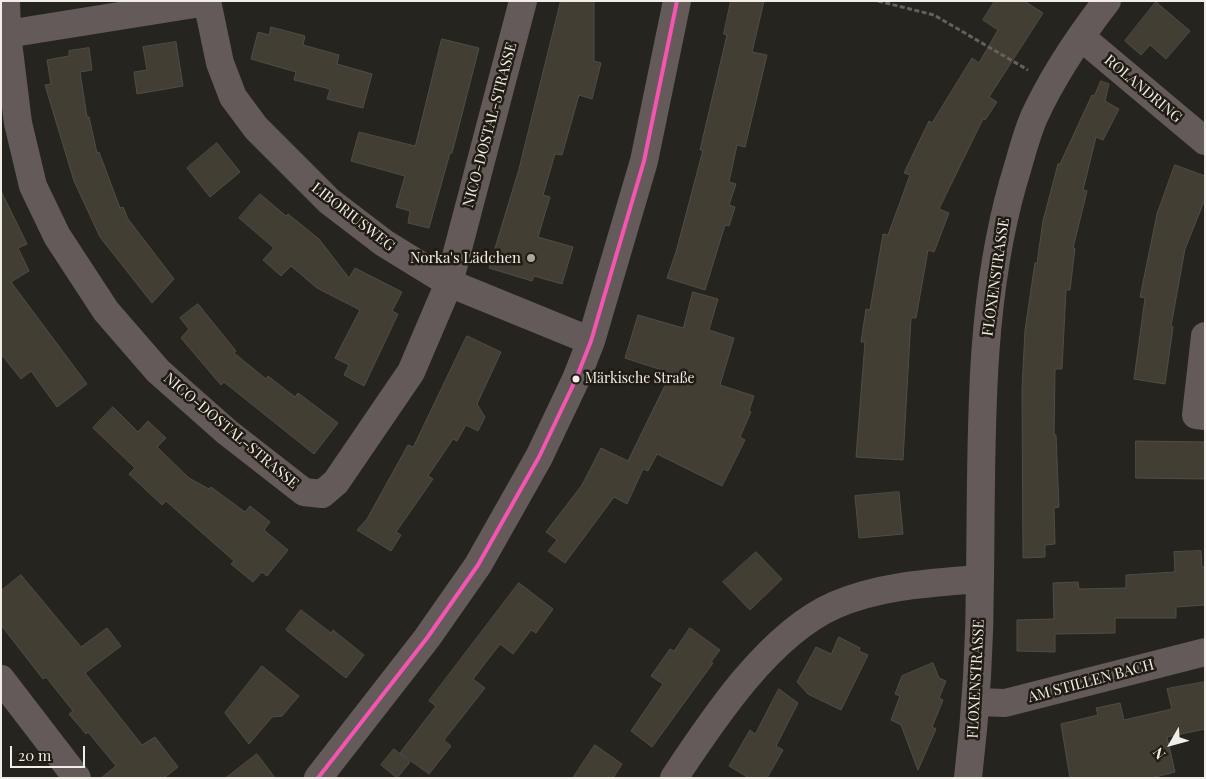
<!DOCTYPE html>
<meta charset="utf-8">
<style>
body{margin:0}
#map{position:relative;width:1206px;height:779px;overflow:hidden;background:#26241f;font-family:"Playfair Display",serif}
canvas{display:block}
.frame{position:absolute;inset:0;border:2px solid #f1eee8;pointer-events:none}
.north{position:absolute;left:1146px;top:719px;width:50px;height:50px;-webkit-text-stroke:4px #201b13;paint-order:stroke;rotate:232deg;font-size:14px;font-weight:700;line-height:20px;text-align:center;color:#f1eee8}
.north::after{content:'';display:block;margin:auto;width:18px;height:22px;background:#f1eee8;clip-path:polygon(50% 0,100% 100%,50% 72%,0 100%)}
.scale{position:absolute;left:10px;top:746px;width:75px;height:22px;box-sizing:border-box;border:2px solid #f1eee8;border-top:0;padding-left:6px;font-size:15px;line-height:18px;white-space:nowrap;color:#f1eee8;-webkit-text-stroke:4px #201b13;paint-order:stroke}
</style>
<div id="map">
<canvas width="1206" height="779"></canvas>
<div class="frame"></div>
<div class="north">N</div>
<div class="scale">20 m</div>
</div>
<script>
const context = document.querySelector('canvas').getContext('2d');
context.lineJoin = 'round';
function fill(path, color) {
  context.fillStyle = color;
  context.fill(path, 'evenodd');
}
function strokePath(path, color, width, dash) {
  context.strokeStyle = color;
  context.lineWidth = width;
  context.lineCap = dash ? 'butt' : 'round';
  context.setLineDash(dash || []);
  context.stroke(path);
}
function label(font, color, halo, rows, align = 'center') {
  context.font = font + ' "Playfair Display",serif';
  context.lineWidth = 5;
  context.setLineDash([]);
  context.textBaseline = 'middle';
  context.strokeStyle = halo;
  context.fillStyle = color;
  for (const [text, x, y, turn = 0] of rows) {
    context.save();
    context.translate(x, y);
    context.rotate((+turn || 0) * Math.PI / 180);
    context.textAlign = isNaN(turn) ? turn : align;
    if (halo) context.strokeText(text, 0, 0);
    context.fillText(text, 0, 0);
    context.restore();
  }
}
const building = new Path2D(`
 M561 1H594V61L601 63 592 99 579 95 562 155 555 154 543 195 550 197 538 237 573 247 562 284 534 276 532 281 489 268 519 169Z
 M731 1H764L752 52 767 55 745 147 737 145 729 182 736 184 729 205 735 207 729 226 725 225 705 290 667 278 676 252 703 150H700L727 35 724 34Z
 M995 1H1024L1043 13 989 97 997 102 985 120 983 119 939 209 949 213 934 252 928 250 916 318H911L903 460 856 457 865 342H861L866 309 870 310 883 234 888 235 910 175 904 173 929 121 932 123 972 58 979 63 998 30 983 20Z
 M1156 2 1190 31 1166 59 1150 45 1141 55 1125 41Z
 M271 27 305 36 303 45 339 55 337 64 372 74 363 108 327 99 330 89 294 80 296 72 251 59 258 32 269 35Z
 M442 39 479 48 452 153H450L429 228 408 223 410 211 396 207 405 176 351 161 359 132 415 146Z
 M176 42 183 86 137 94 134 72 147 70 143 47Z
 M89 48 92 70 80 72 87 117H89L97 153 99 152 120 208 123 207 128 219 174 279 152 303 100 237 74 181 45 85 51 84 47 60 69 56V51Z
 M1101 81 1109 84 1105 101 1119 109 1103 140 1096 137 1083 190 1087 191 1073 248H1075L1070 290H1066L1062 369H1055L1054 435H1056L1059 507 1054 508 1055 544 1045 545V557L1023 558 1022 389 1025 330 1035 263H1037L1043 221 1058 164H1060L1092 95 1094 96Z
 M217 143 240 172 210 197 187 168Z
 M1175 165 1205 176V199L1185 249 1171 326 1173 327 1165 384 1134 379 1145 298 1140 297 1157 214Z
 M1 191 27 244 18 248 29 271 11 282 87 384 57 407 31 371 21 379 1 354Z
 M260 194 286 216 288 214 319 239 349 278 355 268 402 292 392 311 398 314 364 386 344 375 349 365 335 358 360 310 317 288 291 266 281 276 263 260 274 248 239 218Z
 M693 292 718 299 709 330 734 338 720 385 754 396 749 411 751 412 740 437 745 440 722 486 657 454 648 471 643 469 627 504 614 497 565 563 548 551 557 540 546 532 582 485 601 448 628 461 671 373 625 358 638 315 683 328Z
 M198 304 236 351 234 353 266 379 268 376 295 397 298 393 338 423 314 454 224 382 221 385 181 338 189 329 180 318Z
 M467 336 501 352 477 404 485 417 478 431 466 425 457 441 453 439 428 476 433 479 396 532 401 535 391 551 357 530 367 519 408 445 413 447Z
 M113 407 138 432 148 421 166 438 157 447 189 478 209 489 211 487 245 512 250 506 270 522 264 530 288 550 267 576 262 572 253 582 231 564 234 561 166 501 162 505 129 474 135 468 93 428Z
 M1136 441 1205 442V479L1136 478Z
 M899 492 903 534 859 538 855 496Z
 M1201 551 1202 567H1205V605L1176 607V618H1115V633L1055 634V652L1017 651V620L1054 619 1053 583 1078 582 1079 589 1126 588V575L1175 572 1174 552Z
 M756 552 782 579 750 610 723 582Z
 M21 575 81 647 107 628 121 646 85 673 142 745 155 737 178 767 164 778H101L116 766 88 732 86 734 69 714 73 711 46 677 43 679 1 625V591Z
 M519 583 553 609 536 633 531 630 513 654 500 644 473 679 485 688 444 740 451 746 429 774 400 753 436 706 429 701Z
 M301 610 331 633 333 630 364 655 346 678 286 630Z
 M690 628 720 650 711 662 713 663 652 747 631 731 663 684 651 676 670 649 674 651Z
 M839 637 860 648 859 651 868 655 841 710 808 694 797 682 816 647 831 654Z
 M933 663 939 678 946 681 939 698 943 700 932 727 936 729 918 770 901 725 891 720 900 696 895 694 902 676Z
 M262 666 299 696 282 716 272 717 249 744 225 713Z
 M1205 682V729L1167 737 1175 772 1151 778H1070L1061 724 1098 715 1096 708 1120 703 1124 720 1172 709 1167 689Z
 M779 689 798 703 776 746 783 750 767 778H749L729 766 750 730 755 734Z
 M595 745 622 764 613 778H573Z
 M394 749 410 762 397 778 381 765Z
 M257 754 275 778H226Z`);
const path = new Path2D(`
 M878 1 934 15 1028 70`);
const minor = new Path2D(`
 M6 1 7 34 18 123 33 186 57 236 106 311 158 371 227 432 304 492 322 494 336 482 411 372 449 283 523 1
 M207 1 220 63 233 97 256 128 329 201 384 243 449 283 591 341
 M7 34 207 2
 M1081 37 1205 141
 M1205 336 1196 415 1205 416
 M1 679 77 778
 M977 702 1005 703 1205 652
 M318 778 427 638 478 565 539 457 576 379 591 341 644 161 677 1
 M674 778C713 719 769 634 835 605 881 585 932 583 980 579
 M968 778C976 711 980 644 980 576 982 445 977 310 1013 183 1020 161 1025 138 1034 117 1053 76 1079 37 1107 1`);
const bus1 = new Path2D(`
 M318 778 427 638 478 565 539 457 576 379 591 341 644 161 677 1`);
const markers = [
 [531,258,5,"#aaa7a2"],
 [576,379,4.5,"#f1eee8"]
];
const busNames = [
 ["Märkische Straße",585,379]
];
const streetNames = [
 ["ROLANDRING",1143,89,40],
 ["NICO-DOSTAL-STRASSE",490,125,-75],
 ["LIBORIUSWEG",353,217,38],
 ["FLOXENSTRASSE",996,277,-82],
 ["NICO-DOSTAL-STRASSE",231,431,40],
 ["FLOXENSTRASSE",976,679,-87],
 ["AM STILLEN BACH",1091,681,-15]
];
const poiNames = [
 ["Norka's Lädchen",521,258]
];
fill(building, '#433e34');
strokePath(building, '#4f4d49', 1);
strokePath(path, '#675f5d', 3, [5, 2.5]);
strokePath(minor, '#645a59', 28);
strokePath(bus1, '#f455b2', 4);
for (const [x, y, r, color] of markers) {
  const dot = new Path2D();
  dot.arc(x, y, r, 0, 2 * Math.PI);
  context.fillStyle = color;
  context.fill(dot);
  strokePath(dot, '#201b13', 2);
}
label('14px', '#f1eee8', '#201b13', busNames, 'left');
label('15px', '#f1eee8', '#201b13', streetNames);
label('15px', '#f1eee8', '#201b13', poiNames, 'right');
</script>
